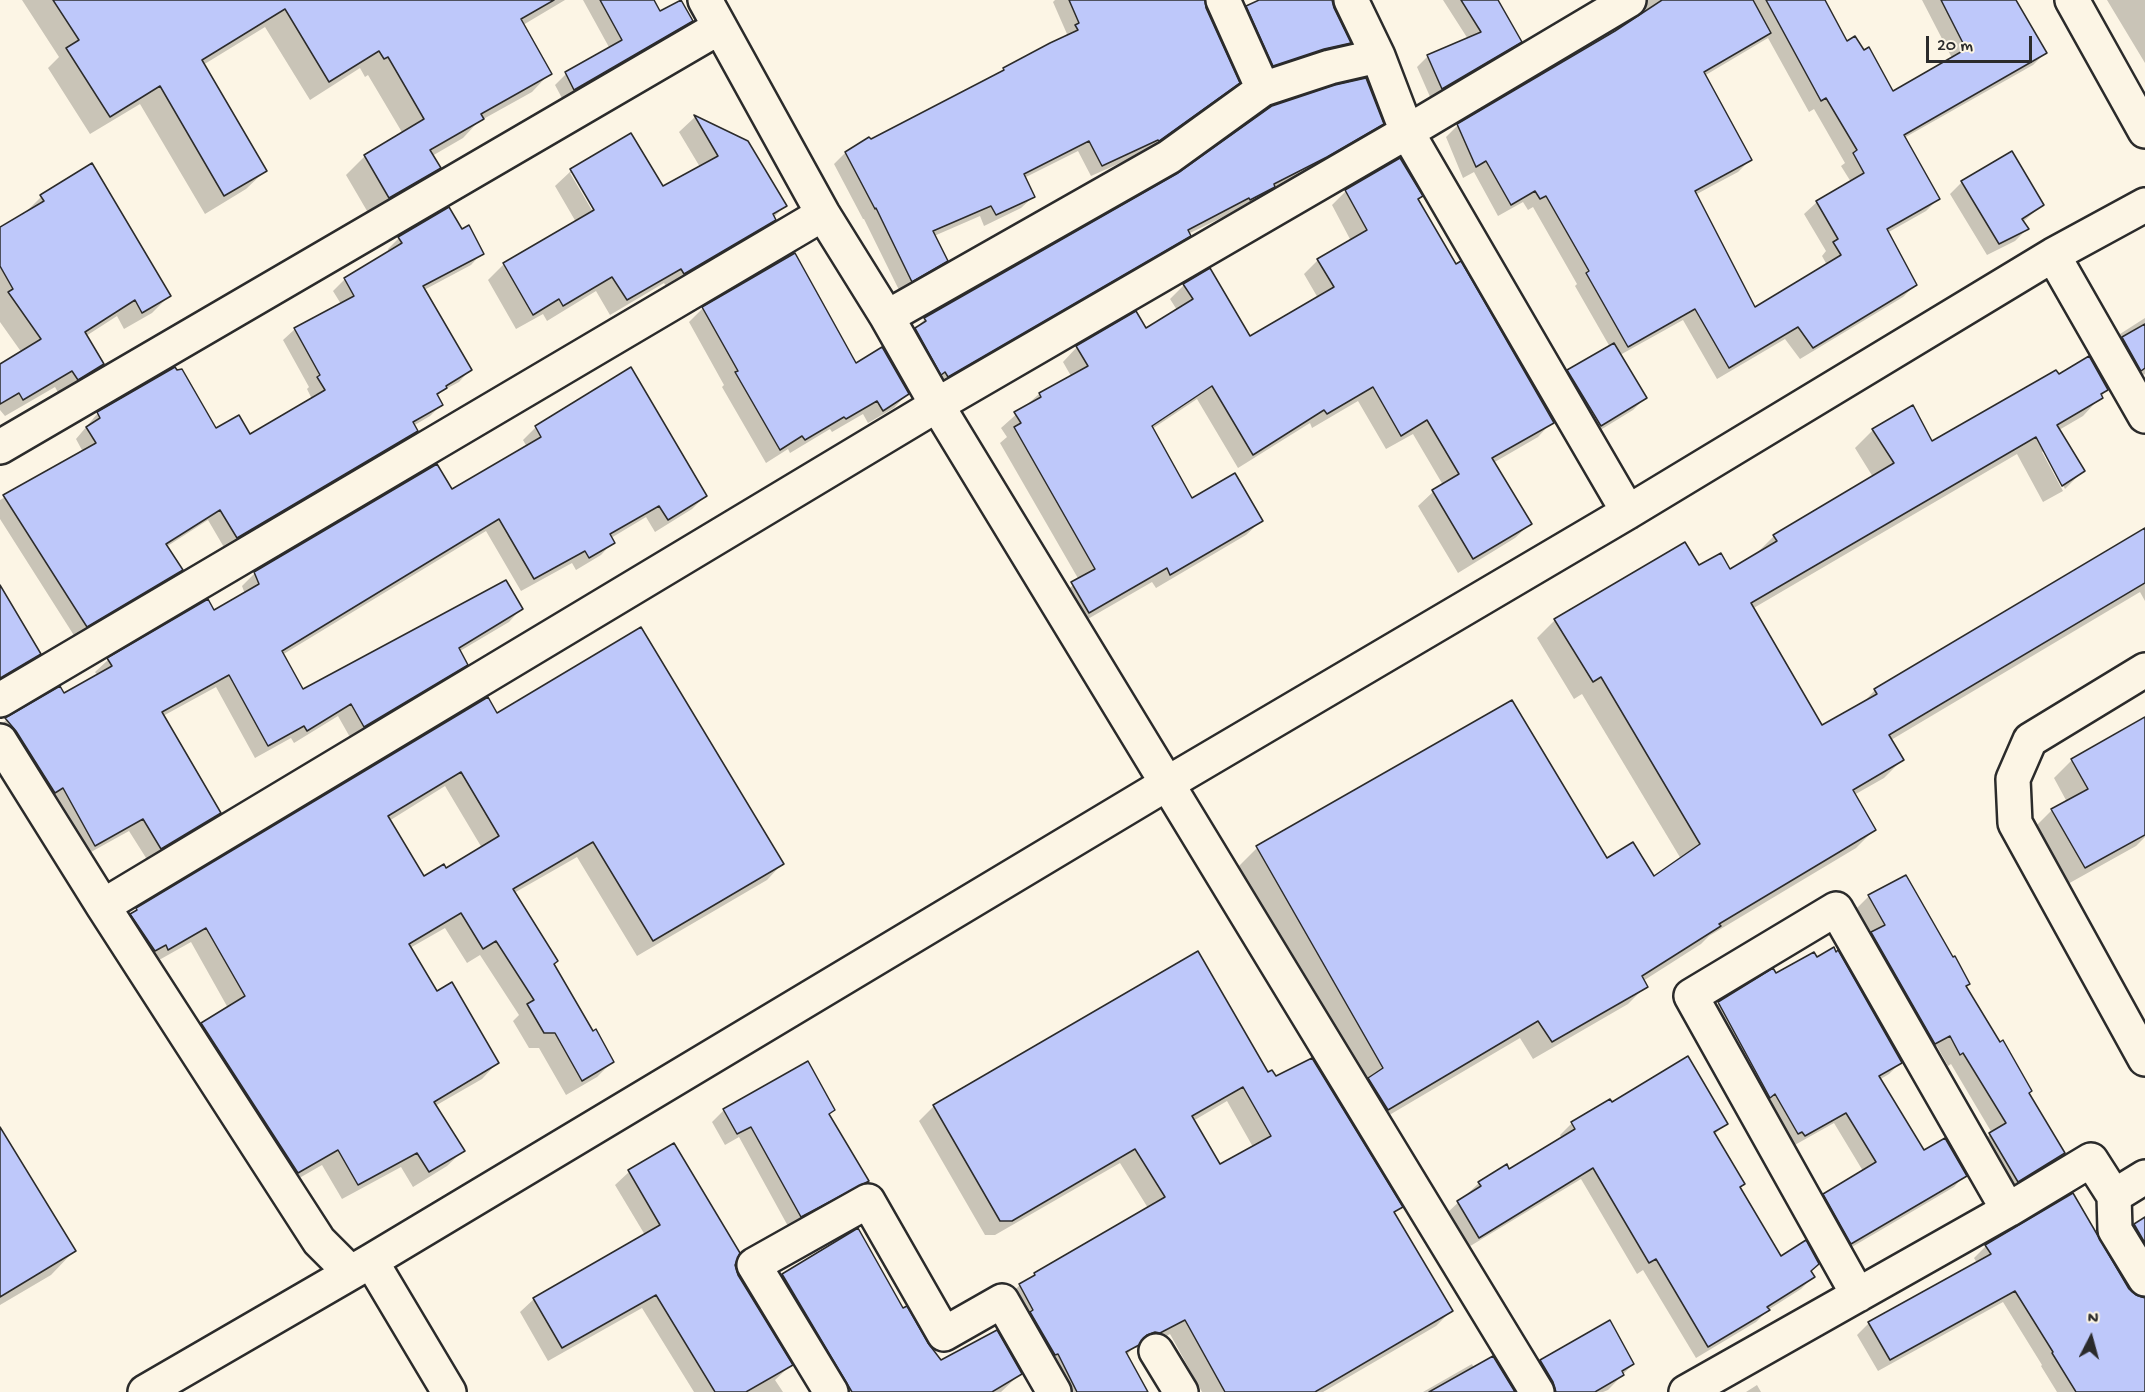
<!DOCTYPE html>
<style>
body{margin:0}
#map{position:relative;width:2145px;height:1392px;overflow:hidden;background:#fcf5e5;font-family:"Gochi Hand",sans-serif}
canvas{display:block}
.north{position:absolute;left:2061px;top:1308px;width:60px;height:60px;-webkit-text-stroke:4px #fcf5e5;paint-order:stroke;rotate:6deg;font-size:16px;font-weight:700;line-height:24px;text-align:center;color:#2b2b2b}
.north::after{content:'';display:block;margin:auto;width:21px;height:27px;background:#2b2b2b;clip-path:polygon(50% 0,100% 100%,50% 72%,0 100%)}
.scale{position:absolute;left:1926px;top:36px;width:106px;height:27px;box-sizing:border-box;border:3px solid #2b2b2b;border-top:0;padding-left:8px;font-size:18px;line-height:21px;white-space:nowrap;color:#2b2b2b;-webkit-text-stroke:4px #fcf5e5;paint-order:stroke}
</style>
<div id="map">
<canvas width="2145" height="1392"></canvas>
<div class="north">N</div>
<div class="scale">20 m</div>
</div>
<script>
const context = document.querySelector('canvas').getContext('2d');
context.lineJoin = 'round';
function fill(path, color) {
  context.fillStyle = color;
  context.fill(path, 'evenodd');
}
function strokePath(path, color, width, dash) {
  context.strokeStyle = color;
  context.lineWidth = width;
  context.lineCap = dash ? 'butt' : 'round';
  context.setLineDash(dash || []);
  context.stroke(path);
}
const shadow = new Path2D(`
 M22 0H565L523 25 550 73 532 92 478 122 463 138 432 156 439 168 420 187 370 216 346 175 364 157 403 134 368 75 365 77 360 68 310 100 265 27 203 65 265 171 246 189 205 214 140 104 90 134 48 68 59 57Z
 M583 0H652L659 13 692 21 681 32 563 100 555 85 566 74 610 49Z
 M1055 0H1203L1204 8 1238 82 1226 94 1147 151 1091 176 1078 151 1024 178 1033 197 1021 208 984 226 980 216 934 236 946 261 935 272 900 292 864 219H863L834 164 845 153 1000 74 1004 69 1064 37 1067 34 1053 2Z
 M1262 0H1331L1333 9 1349 43 1338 53 1262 76 1236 18 1247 8Z
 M1443 0H1495L1520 42 1509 52 1431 99 1417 67 1428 56 1468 39Z
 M1636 0H1823L1846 43 1893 93 1952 58 1922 0H2014L2045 53 2033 65 1904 138 1938 199 1926 211 1887 233 1915 285 1903 297 1800 359 1785 339 1717 379 1683 320 1620 355 1645 398 1633 410 1589 437 1556 384 1568 372 1610 347 1575 286 1577 284 1533 207 1528 210 1523 202 1498 216 1474 172 1463 178 1446 137 1458 125 1644 13ZM1768 38 1809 112 1814 109 1845 163 1841 166 1851 182 1817 202 1804 214 1826 251 1822 256 1827 265 1755 309 1695 195 1738 172 1750 160 1704 76Z
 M2107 0H2145V63Z
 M695 117 747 143 785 206 773 218 775 220 759 235 668 289 664 283 610 315 596 291 547 321 543 314 516 329 488 280 504 264 576 222 555 186 571 171 662 188 700 167 679 132ZM570 173H574L599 215 596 217Z
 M1382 123 1371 135 1314 168 1269 191 1262 198 1188 234 1189 235 1178 247 936 387 904 340 925 319Z
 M1962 182 2042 205 2023 222 2027 229 2015 241 1987 255 1950 194Z
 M1346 191 1417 200 1552 422 1538 437 1493 463 1530 524 1515 538 1458 573 1418 506 1433 492 1443 485 1413 434 1386 449 1358 401 1312 428 1310 423 1238 468 1197 399 1152 429 1191 500 1261 521 1246 535 1156 588 1152 582 1074 627 1058 598 1079 580 1000 443 1007 437 1001 428 1039 394 1071 376 1063 362 1077 347 1146 330 1177 310 1170 299 1184 285 1249 338 1318 298 1304 274 1318 260 1351 241 1332 205Z
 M41 197 169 296 152 313 124 329 117 316 86 336 102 364 85 381 60 396 55 387 5 416 0 410V365L22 353 0 322V229L24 214Z
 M461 231 482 253 471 265 424 290 470 370 459 382 442 391 436 397 441 405 430 416 413 426 417 431 405 442 225 549 208 520 166 547 181 570 169 582 75 637 0 519V500L83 452 76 439 98 413 249 436 312 399 307 389 309 387 283 340 295 329 341 304 333 291 345 279 389 252 388 249 399 238Z
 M703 308 855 365 907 394 894 408 868 423 863 414 832 432 830 429 790 453 788 449 766 463 722 387 724 385 689 322Z
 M2145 318V374L2123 387 2102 351 2120 334Z
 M630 369 705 496 692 509 655 532 646 517 611 538 613 542 601 555 576 570 572 563 521 591 486 531 282 655 302 691 521 609 509 622 460 651 467 664 454 677 351 739 338 716 294 743 291 738 255 758 216 687 163 716 219 813 206 826 148 861 129 831 82 857 0 727 6 720 60 688 64 695 98 676 95 672 108 660 214 612 245 594 242 586 255 573 452 491 527 447 523 440 536 427Z
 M2058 376 2107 390 2083 416 2059 430 2083 471 2065 489 2044 451 2042 452 2063 491 2043 502 2017 454 1752 609 1822 727 1862 704 1875 690 2145 535V601L2140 592 1891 740 1902 760 1884 778 1854 795 1874 830 1856 848 1709 936 1701 944 1643 981 1646 986 1628 1004 1533 1059 1520 1038 1369 1127 1364 1084 1239 866 1257 848 1511 702 1606 860 1653 878 1681 859 1582 694 1574 699 1537 638 1555 620 1699 567 1730 571 1756 554 1774 536 1873 477 1855 448 1873 430 1913 407 1932 443Z
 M0 588 39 654 28 665 0 682Z
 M497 715 782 864 767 880 637 956 577 857 514 893 593 1033 612 1062 597 1077 566 1095 539 1048H529L513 1021 519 1015 480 955 467 963 445 928 410 948 437 993 497 1063 482 1079 435 1106 463 1151 447 1166 413 1187 401 1167 342 1199 322 1165 282 1188 186 1039 201 1024 228 1008 191 942 152 964 116 930 137 909ZM445 786 482 848 445 870 424 878 389 821Z
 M2145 719V837L2136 846 2066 885 2034 828 2052 810 2067 802 2054 778 2072 760Z
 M1869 896 1965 987 2063 1153 2051 1165 2006 1193 1978 1146 1992 1133 1951 1064 1948 1066 1937 1046 1922 1055 1860 945 1871 934 1857 908Z
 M1198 953 1267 1074 1401 1207 1393 1214 1451 1311 1436 1326 1323 1392H1202L1170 1334 1144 1348H1133L1126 1356 1147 1392H1055L1004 1300 1020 1285 1034 1275 1148 1208 1120 1163 995 1235H985L919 1121 934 1106ZM1227 1101 1253 1147 1219 1166 1193 1121Z
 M1776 975 1900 1063 1889 1074 1879 1080 1923 1152 1965 1175 1954 1187 1840 1254 1813 1206 1824 1195 1863 1171 1834 1123 1793 1146 1707 1014 1719 1003Z
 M1612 1104 1726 1123 1714 1135 1743 1184 1739 1188 1780 1258 1809 1271 1813 1277 1801 1289 1768 1310 1756 1322 1696 1358 1643 1270 1637 1274 1581 1179 1467 1248 1446 1214 1479 1183 1506 1166 1508 1171 1562 1139 1560 1135 1572 1123Z
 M724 1110H833L828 1115 867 1180 855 1192 789 1228 739 1137 725 1145 712 1122Z
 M0 1130 74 1251 51 1275 0 1305Z
 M629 1172 734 1264 737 1275 791 1365 775 1380 783 1392H694L642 1308 548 1361 520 1312 534 1299 645 1235 615 1185Z
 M2145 1219V1274L2123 1237 2135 1225Z
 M857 1230 903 1310 941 1362 1020 1374 1001 1392H828L767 1291 782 1275Z
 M1986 1246 2145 1392H2057L2041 1366 2042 1365 2003 1302 1878 1371 1857 1335 1869 1323 1977 1263 1974 1258Z
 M1609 1322 1633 1364 1608 1390 1603 1392H1535L1525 1376 1540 1361Z
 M1472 1364 1474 1368 1513 1392H1423Z
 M1757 1385 1761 1392H1746Z`);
const building = new Path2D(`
 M53 0H554L521 19 552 74 481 114 484 119 430 150 441 168 389 198 364 155 424 119 388 57 384 59 379 51 329 82 285 9 202 60 267 171 224 196 160 86 110 117 66 48 79 40Z
 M600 0H654L660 11 681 0 693 21 574 90 565 72 622 40Z
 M1069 0H1205L1206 8 1240 83 1159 141 1158 140 1102 166 1089 141 1024 174 1035 197 996 215 991 206 933 231 948 261 912 282 876 208 875 209 845 152 869 137 871 139 1004 70 1003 68 1050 43 1078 30 1075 25 1079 23Z
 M1259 0H1332L1334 8 1351 43 1324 49 1273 66 1246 6Z
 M1461 0H1498L1522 42 1442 89 1427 55 1481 32Z
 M1662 0H1753L1771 33 1704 72 1752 160 1695 191 1755 307 1841 255 1833 242 1838 239 1816 201 1864 173 1853 153 1857 150 1826 98 1821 101 1766 0H1825L1847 41 1855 36 1864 50 1869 47 1893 91 1966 49 1941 0H2016L2047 53 1904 135 1940 199 1887 229 1917 285 1813 348 1798 327 1729 368 1695 309 1628 347 1586 273 1589 271 1546 196 1540 199 1535 191 1511 205 1486 161 1476 167 1457 124 1615 31Z
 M1366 78 1384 124 1327 157 1274 184 1275 187 1250 200 1249 198 1188 230 1191 236 948 377 945 372 941 375 915 328 926 321 924 318 1178 173 1272 106 1335 85Z
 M694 115 748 141 787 206 773 214 776 220 684 274 681 269 627 300 612 277 563 306 559 299 533 315 503 263 594 210 570 169 631 133 663 186 718 156Z
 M2012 151 2044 205 2022 219 2029 229 1999 244 1961 181Z
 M1400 158 1423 196 1418 199 1456 264 1461 261 1554 423 1492 458 1532 524 1473 559 1432 490 1459 474 1427 420 1401 436 1373 387 1327 414 1324 410 1253 455 1212 386 1152 426 1192 498 1235 473 1263 521 1170 575 1167 568 1089 613 1071 582 1095 569 1014 427 1021 423 1014 412 1041 397 1039 393 1088 366 1076 346 1136 311 1146 328 1193 299 1183 284 1210 268 1250 336 1334 287 1317 259 1367 230 1345 190Z
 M92 163 171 296 142 313 135 300 85 332 104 364 78 380 72 371 23 400 19 393 0 404V364L41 339 8 292 13 289 0 266V227L44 201 40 195Z
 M449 207 462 229 469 225 484 254 423 286 472 370 446 386 447 388 437 394 443 405 413 422 418 431 237 538 220 510 166 544 183 570 87 627 3 495 96 443 86 427 100 418 97 412 175 367 177 370 182 369 216 428 239 415 250 434 325 390 317 377 320 375 294 328 354 296 344 278 402 243 398 237Z
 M795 253 856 363 882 347 909 394 883 411 877 401 846 419 844 417 805 440 802 436 780 450 735 372 738 371 702 307Z
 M2145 324V368L2141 371 2122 337Z
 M1614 343 1647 398 1601 426 1567 370Z
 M2089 356 2108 390 2101 394 2103 398 2057 425 2085 471 2062 486 2036 437 1751 603 1822 725 1877 694 1874 689 2145 528V583L1889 735 1904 760 1853 790 1876 830 1719 924 1721 926 1642 976 1648 987 1552 1042 1538 1021 1388 1110 1368 1078 1383 1068 1256 846 1512 700 1607 858 1633 842 1654 876 1700 844 1601 677 1593 682 1554 619 1685 542 1699 565 1721 553 1730 569 1777 541 1773 535 1894 463 1872 429 1913 405 1932 441 2056 370 2059 374Z
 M631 367 707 496 668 520 659 506 610 534 615 543 589 558 585 551 534 579 499 519 282 651 303 689 506 580 523 609 459 648 468 665 364 727 351 704 307 731 304 726 268 746 229 675 162 712 221 813 161 849 143 819 95 846 63 788 55 793 16 731 5 718 60 686 64 693 112 666 107 658 208 599 214 610 259 584 254 572 437 464 452 489 541 437 535 426Z
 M0 585 41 654 0 678Z
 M641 627 784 864 653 941 593 842 513 889 558 961 554 964 593 1031 596 1029 614 1062 582 1081 555 1033H544L527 1004 534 1000 496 941 483 949 461 913 409 944 437 991 452 982 499 1063 434 1102 465 1151 429 1172 417 1153 358 1185 338 1150 298 1173 201 1023 245 996 206 928 168 950 166 945 155 951 130 914 137 910 136 908 488 697 497 713ZM461 772 499 836 446 868 444 864 424 876 388 816Z
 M2145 717V835L2085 868 2051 809 2088 789 2071 759Z
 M1906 875 1953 957 1955 956 1970 984 1966 986 2000 1042 2003 1040 2032 1091 2029 1093 2065 1153 2018 1182 1989 1133 2006 1123 1963 1053 1960 1055 1950 1036 1935 1044 1871 932 1885 925 1868 895Z
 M1834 947 1836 952 1838 950 1902 1063 1879 1076 1924 1150 1945 1138 1967 1176 1851 1244 1823 1194 1876 1162 1846 1113 1805 1136 1802 1132 1798 1134 1775 1094 1770 1098 1718 1002 1773 968 1776 973 1814 952 1817 957Z
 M1198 951 1268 1072 1272 1070 1276 1076 1312 1058 1403 1207 1394 1212 1453 1311 1315 1392H1225L1185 1320 1160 1333 1155 1332 1147 1335 1139 1345 1126 1352 1148 1392H1077L1058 1354 1055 1355 1030 1312 1033 1310 1019 1284 1035 1275 1034 1273 1165 1197 1135 1149 1012 1221H1000L933 1105ZM1243 1087 1271 1136 1220 1164 1192 1116Z
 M1688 1056 1728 1124 1714 1132 1745 1184 1740 1187 1781 1256 1806 1240 1819 1264 1811 1271 1815 1277 1767 1307 1770 1310 1708 1347 1656 1259 1649 1263 1593 1168 1479 1238 1457 1201 1481 1186 1478 1182 1507 1164 1509 1169 1575 1129 1571 1122 1610 1099 1612 1102Z
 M808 1061 835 1110 829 1114 869 1181 801 1217 751 1127 737 1134 723 1109Z
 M0 1127 76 1251 0 1297Z
 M674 1143 740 1253 735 1265 738 1275 793 1365 746 1392H715L656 1295 562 1348 533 1298 660 1225 628 1170Z
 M2073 1193 2129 1289 2136 1295 2145 1298V1392H2076L2052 1353 2053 1352 2015 1291 1890 1360 1868 1322 1991 1254 1985 1245Z
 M2145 1217V1243L2134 1224Z
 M858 1228 903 1308 907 1306 928 1343 941 1360 997 1330 1022 1374 992 1392H852L782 1274Z
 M1610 1320 1634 1364 1622 1371 1624 1375 1595 1392H1556L1553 1382 1540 1360Z
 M1493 1356 1515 1392H1429Z`);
const minor = new Path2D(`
 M705 0 823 214 887 317 937 405 1537 1392
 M1223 0 1263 89
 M1351 0 1378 56
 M2072 0 2145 131
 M2053 255 2145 416
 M887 317 1169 157 1263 89 1330 67 1378 56 1407 132 1628 512
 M0 447 720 27
 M2145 670 2030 740 2013 779 2015 823 2145 1059
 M0 700 823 214
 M0 741 103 906 319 1241 350 1272
 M103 906 937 405 1407 132 1629 0
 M2114 1196 2115 1230 2145 1279
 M371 1261 449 1392
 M1858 1295 1691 996 1836 909 2008 1210
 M1156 1351 1181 1392
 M145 1392 371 1261 1168 783 1628 512 2053 255 2145 205
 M831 1392 754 1265 868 1201 944 1334 1002 1301 1054 1392
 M1686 1392 2008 1210 2091 1160 2114 1196 2145 1177`);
fill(shadow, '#0003');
fill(building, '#bec8fa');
strokePath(building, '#2b2b2b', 1.5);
strokePath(minor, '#2b2b2b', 38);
strokePath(minor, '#fcf5e5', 33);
</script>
